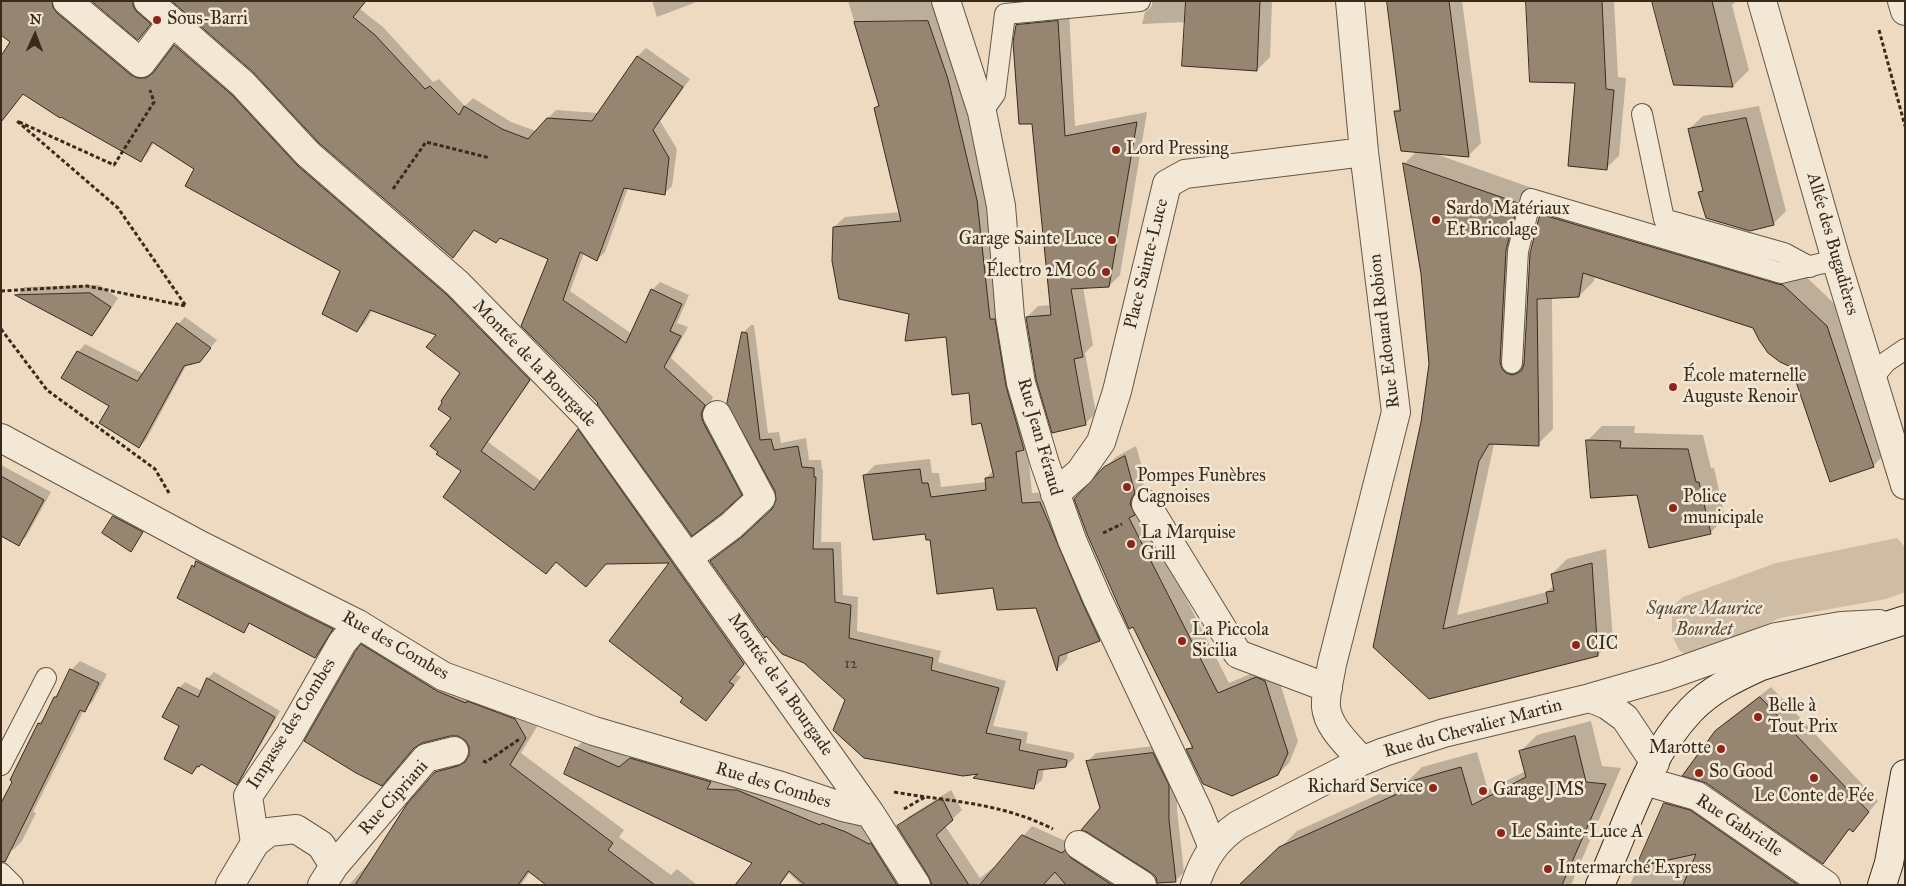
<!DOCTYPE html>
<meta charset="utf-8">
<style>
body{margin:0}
#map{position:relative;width:1906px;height:886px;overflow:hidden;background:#eddac0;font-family:"IM FELL Great Primer",serif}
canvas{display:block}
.frame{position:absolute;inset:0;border:2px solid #382b1c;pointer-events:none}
.north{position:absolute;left:10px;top:10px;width:50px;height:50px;-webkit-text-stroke:4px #f3e7d6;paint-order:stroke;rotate:2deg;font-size:14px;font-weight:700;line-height:20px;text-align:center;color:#382b1c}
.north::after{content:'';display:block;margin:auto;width:18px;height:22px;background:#382b1c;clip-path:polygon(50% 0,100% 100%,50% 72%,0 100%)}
</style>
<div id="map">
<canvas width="1906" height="886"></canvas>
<div class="frame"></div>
<div class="north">N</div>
</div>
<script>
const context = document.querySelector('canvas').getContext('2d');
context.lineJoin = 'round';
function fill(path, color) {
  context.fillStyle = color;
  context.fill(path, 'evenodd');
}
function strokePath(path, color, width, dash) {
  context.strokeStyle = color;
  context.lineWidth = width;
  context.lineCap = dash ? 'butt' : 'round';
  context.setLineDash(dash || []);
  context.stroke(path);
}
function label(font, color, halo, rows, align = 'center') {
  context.font = font + ' "IM FELL Great Primer",serif';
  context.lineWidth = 5;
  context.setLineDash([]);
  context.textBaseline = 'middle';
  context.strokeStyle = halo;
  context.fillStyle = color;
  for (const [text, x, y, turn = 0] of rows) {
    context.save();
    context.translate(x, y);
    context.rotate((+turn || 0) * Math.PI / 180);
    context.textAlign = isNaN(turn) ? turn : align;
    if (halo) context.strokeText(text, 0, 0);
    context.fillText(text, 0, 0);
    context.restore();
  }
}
const green = new Path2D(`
 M1897 538 1905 547V592L1886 599 1780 618 1690 658 1679 650 1672 635V618L1675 604 1683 597 1776 563Z`);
const shadow = new Path2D(`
 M1 1H62L147 71 158 68 183 38 537 371 488 442 541 481 579 430 586 423 752 655 736 674 741 677 706 719 685 698 610 641 672 561 607 563 557 561 546 572 463 471 452 418 462 373 439 334 373 309 365 323 357 331 342 270 196 169 154 142 148 153 140 161 24 94 16 101 11 42Z
 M93 1H143L158 16 138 39Z
 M174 1H366L360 9 383 27 433 82 439 79 465 106 473 98 511 122 536 131 556 110 598 113 638 56 646 48 690 79 660 121 677 149 672 186 664 194 628 188 605 252 597 260 584 253 570 291 632 334 652 290 660 282 689 295 677 323 688 327 671 358 713 397 709 405 749 486 741 494 600 403 522 326 550 258 501 236 475 229 452 257 254 71Z
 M652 1H699L657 17Z
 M848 1H936L959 68 987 189 1027 445 1032 493 1051 492 1110 629 1099 639 1068 651 1067 659 1057 669 1036 606 994 586 931 538 865 475 875 465 930 459 932 473H939L941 487 986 482V478L994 470 982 422 947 336 910 313 834 227 845 217 900 212 876 108 880 104Z
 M1152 1H1272L1270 57 1257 70 1186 22 1142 24 1145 12 1152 6Z
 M1388 1H1462L1481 143 1468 156 1433 153 1532 188 1521 234V358L1525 359 1541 215 1556 199 1799 270 1842 311 1888 451 1873 466 1792 366 1754 327 1595 275 1594 281 1579 296 1552 297 1553 429 1538 444H1494L1457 615 1547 592 1554 585 1552 574 1567 559 1606 549 1613 640 1598 655 1429 698 1431 364 1422 274 1404 164 1417 151 1396 111 1401 106Z
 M1527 1H1614L1618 77 1626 78 1619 156 1606 168 1576 82Z
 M1654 1H1737L1732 5 1749 70 1733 86 1675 84Z
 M1069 11 1075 126 1147 112 1120 275 1109 286 1083 287 1093 345 1085 353 1096 413 1085 424 1027 317 1038 306 1052 305 1033 122 1017 25 1028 15Z
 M1759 106 1786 211 1773 224 1700 192 1704 188 1689 129 1703 116Z
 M99 285 118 298 100 326 92 334 17 295 24 287Z
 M185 317 217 340 199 361 187 364 146 440 139 447 111 405 78 352 85 344 144 374 178 324Z
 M751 325H754L768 433 779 432 781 443 806 438 809 460H821L822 470 823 469 821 542H841L843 595 858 597 857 631 941 651 938 662 1006 681 993 726 1028 732 1026 743 1074 753V758L1066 766 1044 768 1042 780 1034 787 980 773 847 700 711 561 751 530 773 509 778 500 776 490 728 403 743 333Z
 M1602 426H1635L1634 433 1703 435 1711 468H1714L1725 518 1710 533 1638 494 1587 441Z
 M1136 446 1146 481 1143 485 1141 492 1140 508 1229 683 1267 667 1276 670 1298 741 1289 763 1278 774 1188 750 1192 745 1105 468 1116 457Z
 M1 465 51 492 26 537 18 544 1 534Z
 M118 512 146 528 131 550 114 517Z
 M204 555 339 622 322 650 315 657 251 622 243 632 179 597 193 566Z
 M374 633 538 725 521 753 624 830 619 837 671 875 677 869 697 885H548L530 872 521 885H349L372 859 436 773 448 760 470 755V747L466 739 458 735H450L417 744 382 784 362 645Z
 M80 661 107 674 93 701 84 710 33 812 36 813 22 841 13 850 1 844 14 781 12 780 39 723 45 718 71 670Z
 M214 672 280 711 242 778 236 783 202 763 192 773 180 726 179 688 185 682 202 691 208 678Z
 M1771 687 1878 801 1853 830 1850 828 1833 852 1823 862 1716 732 1727 721Z
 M1591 721 1602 766 1621 768 1571 885H1247L1253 875 1297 831 1408 781 1422 767 1477 752 1488 790 1526 771 1520 752 1537 735Z
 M585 739 630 758 640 749 855 823 879 836 913 885H801L789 873 780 885H752L754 862 576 748Z
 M1162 745 1177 776V810L1184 872 1175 881 1157 877 1101 808 1087 762 1096 753Z
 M951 790 962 810 945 826 980 878 1003 860 1032 826 1072 844 1136 885H933L930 876 899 827 908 817Z
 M1678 791 1829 885H1630L1665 803Z`);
const building = new Path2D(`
 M1 1H52L53 7 57 13 131 75 138 78H146L153 73 174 45 232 95 298 166 446 294 530 380 481 451 534 490 578 429 744 664 729 682 734 685 706 721 680 702 683 698 609 641 669 563 606 564 586 587 556 562 546 574 443 497 461 471 436 454 438 452 430 446 451 418 438 409 442 403 441 401 460 373 426 347 436 335 370 310 357 332 322 314 340 271 185 186 194 169 152 142 141 162 61 117 60 118 23 94 1 122V56L10 42 1 35Z
 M92 1H133V6L137 12 151 24 138 40Z
 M172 1H366L353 17 375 35 425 89 430 86 459 115 464 106 502 129 528 139 547 118 592 121 637 56 683 87 653 130 669 158 665 195 624 188 597 261 580 252 563 300 626 343 651 289 682 304 670 331 681 336 664 367 705 405 701 414 703 422 742 495 721 514 692 536 597 404 598 403 521 326 548 259 500 238 496 243 474 230 453 258 319 143 253 72Z
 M1186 1H1260L1257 71 1182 66Z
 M1387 1H1449L1469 157 1401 151 1394 111H1400Z
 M1526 1H1602L1606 89 1614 90 1607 170 1568 166 1575 83 1530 82Z
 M1652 1H1712L1733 87 1674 85Z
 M928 21 948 79 977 200 990 319H995L1006 386 1024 450 1016 452 1022 503 1040 502 1083 604 1100 641 1059 656 1057 671 1036 608 997 610 993 588 937 594 930 540H926L925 534 873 540 863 475 920 469 922 483H928L931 497 986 490 985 478 994 477 981 423 972 425 969 393 952 395 946 337 905 341 909 314 839 299 832 261 833 227 901 221 874 108 879 106 854 22Z
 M1058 21 1065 136 1137 122 1109 287 1071 289 1083 357 1074 359 1086 425 1052 433 1036 379 1026 317 1051 315 1032 124H1019L1013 42 1016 25Z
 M1746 118 1774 225 1750 231 1706 218 1698 192 1703 191 1688 129Z
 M1403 163 1518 203 1506 250 1500 362 1502 369 1506 373 1512 375 1518 373 1522 370 1524 364 1530 253 1540 214 1778 284 1783 285 1827 326 1874 467 1830 482 1791 367 1780 362 1768 353 1759 340 1753 328 1583 273 1579 297 1537 299 1539 446 1489 444 1479 461 1443 629 1548 603 1546 592 1554 591 1551 574 1592 563 1598 656 1429 699 1373 647 1421 422 1429 364 1421 274Z
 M90 293 111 307 92 336 15 295Z
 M177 323 211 348 200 362 184 366 139 448 99 423 109 406 61 378 77 351 137 381Z
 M742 332 747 333 760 440 771 439 774 450 798 446 802 467 814 468V477H816L813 549H833L835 602 851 605 849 638 933 658 931 670 999 688 986 733 1021 740 1019 750 1067 760 1066 767 1038 770 1034 789 973 778 978 774 963 776 864 758 833 730 845 700 804 663 782 654 766 636 765 638 710 561 742 537 772 509 776 500 775 491 727 404Z
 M1586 440 1621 441 1620 448 1688 449 1696 482H1699L1711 534 1649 548 1637 495 1591 498Z
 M1125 456 1135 493 1132 497 1130 504 1135 515 1129 518 1218 693 1256 677 1265 681 1288 753 1278 775 1232 796 1203 784 1186 749 1193 748 1133 627 1129 629 1087 534 1074 499 1104 467Z
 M1 476 44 500 19 546 1 536Z
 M113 516 143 532 131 552 102 533Z
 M196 561 333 629 315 658 249 623 244 633 177 598 192 565 194 567Z
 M361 644 437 691 466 703 467 701 515 719 526 738 510 765 613 843 608 850 655 885H546L528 871 518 885H355L407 804 435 772 458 766 465 762 469 755V747L466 741 458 736H450L422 743 414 748 382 786 356 773 304 741 355 652Z
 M70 669 99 683 85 712 80 710 5 862 1 861V803L12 782 10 780 38 723 41 724 54 697H56Z
 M207 678 275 717 237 785 201 764 199 767 197 766 192 774 164 759 179 726 162 717 178 687 198 697Z
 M1760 697 1869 812 1853 832 1849 829 1823 864 1706 783 1682 776 1715 731Z
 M1575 736 1586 782 1606 784 1562 885H1239L1279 847 1406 790 1404 783 1461 767 1472 805 1526 777 1519 751Z
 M575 747 619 767 630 758 711 782 707 789 737 790 820 825 822 823 846 832 869 844 871 843 897 885H805L789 871 779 885H735L752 863 564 774Z
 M1153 753 1169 785V820L1176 882 1157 883 1156 877 1150 872 1087 832 1081 830 1100 808 1086 761Z
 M942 798 953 820 936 835 969 885H932L929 877 897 826Z
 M1664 803 1690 810 1798 885H1683L1696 854 1636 867Z
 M1022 835 1062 853 1065 850 1071 858 1112 885H1066L1055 872 1043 885H980Z`);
const path = new Path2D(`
 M1879 30 1905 126
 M393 189 426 142 490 158
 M1 291 87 286 186 306 118 208 17 121 114 165 154 102 150 90
 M1 329 47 390 155 469 169 493
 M1103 533 1122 524
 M483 761 486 762 521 738
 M894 792C951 802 999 802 1053 829
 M904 809 925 797`);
const lane = new Path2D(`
 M982 112 995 94 1005 14 1140 1
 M1642 114 1664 219 1784 253 1810 267
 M1512 363 1518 251 1531 199 1781 273 1836 260
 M1871 380 1886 362 1905 349
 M1 765 46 678
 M1 873 13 885`);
const street = new Path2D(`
 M67 1 141 63 172 22
 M148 1 243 84 308 154 457 283 588 417 870 813 916 885
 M946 1 982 112 1001 206 1010 317 1021 383 1045 464 1072 540 1097 598 1198 811 1213 848
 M1350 1 1364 152 1396 412 1332 664C1330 678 1325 693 1326 707 1328 728 1349 745 1362 761
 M1762 1 1836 260 1905 485
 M1902 1 1905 11
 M1 438 200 545 358 624 443 676 594 731 781 786 843 807 870 813
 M1055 494 1080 472 1101 442 1117 391 1167 184 1185 174 1364 152
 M1146 504 1238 654 1328 688
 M689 557 731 526 761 498 717 415
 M1590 698 1607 705 1625 718 1655 763
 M1645 781 1697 796 1826 885
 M255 843 269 832 296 829 321 845 334 866
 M1079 845 1142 885
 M230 885 255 843 248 796 289 736 342 643 358 624
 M322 885 334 866 426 758 454 751
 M1195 885C1204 858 1215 841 1238 825L1362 761 1384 752 1444 733 1590 698 1666 676 1776 637 1841 626 1879 624`);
const secondary = new Path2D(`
 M1600 885C1627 826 1646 757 1691 710 1710 690 1735 678 1759 667L1905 620
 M1882 885 1889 863 1905 774`);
const markers = [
 [157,20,5,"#8f2418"],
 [1116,150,5,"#8f2418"],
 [1436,220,5,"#8f2418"],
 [1112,240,5,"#8f2418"],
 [1106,272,5,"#8f2418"],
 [1673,387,5,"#8f2418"],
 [1127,487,5,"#8f2418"],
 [1673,508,5,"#8f2418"],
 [1131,544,5,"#8f2418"],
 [1182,641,5,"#8f2418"],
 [1576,645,5,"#8f2418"],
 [1758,717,5,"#8f2418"],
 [1721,749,5,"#8f2418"],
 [1699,773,5,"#8f2418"],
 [1814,778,5,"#8f2418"],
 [1433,788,5,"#8f2418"],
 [1483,791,5,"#8f2418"],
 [1501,833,5,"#8f2418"],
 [1548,869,5,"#8f2418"]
];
const numberNames = [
 ["12",851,664]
];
const poiNames = [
 ["Sous-Barri",167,20],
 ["Lord Pressing",1126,150],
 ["Sardo Matériaux",1446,210],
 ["Et Bricolage",1446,231],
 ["Garage Sainte Luce",1102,240,"right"],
 ["Électro 2M 06",1096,272,"right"],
 ["École maternelle",1683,377],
 ["Auguste Renoir",1683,398],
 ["Pompes Funèbres",1137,477],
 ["Cagnoises",1137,498],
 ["Police",1683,498],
 ["municipale",1683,519],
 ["La Marquise",1141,534],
 ["Grill",1141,555],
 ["La Piccola",1192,631],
 ["Sicilia",1192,652],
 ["CIC",1586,645],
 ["Belle à",1768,707],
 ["Tout Prix",1768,728],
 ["Marotte",1711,749,"right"],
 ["So Good",1709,773],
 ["Richard Service",1423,788,"right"],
 ["Garage JMS",1493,791],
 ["Le Conte de Fée",1814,797,"center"],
 ["Le Sainte-Luce A",1511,833],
 ["Intermarché Express",1558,869]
];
const streetNames = [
 ["Allée des Bugadières",1832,244,74],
 ["Place Sainte-Luce",1147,264,-76],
 ["Rue Edouard Robion",1385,331,-97],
 ["Montée de la Bourgade",534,364,46],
 ["Rue Jean Féraud",1039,437,74],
 ["Rue des Combes",395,646,30],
 ["Montée de la Bourgade",780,685,55],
 ["Impasse des Combes",292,724,-58],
 ["Rue du Chevalier Martin",1473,729,-15],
 ["Rue des Combes",773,786,17],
 ["Rue Cipriani",394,798,-48],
 ["Rue Gabrielle",1739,826,33]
];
const parkNames = [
 ["Square Maurice",1704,610],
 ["Bourdet",1704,631]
];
fill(green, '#cebca4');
fill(shadow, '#0003');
fill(building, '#968671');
strokePath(building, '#382b1c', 1);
strokePath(lane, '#655745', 22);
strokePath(street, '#655745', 30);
strokePath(secondary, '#382b1c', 30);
strokePath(path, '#382b1c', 3, [4, 2.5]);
strokePath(lane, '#f3e7d6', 20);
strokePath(street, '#f3e7d6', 28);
strokePath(secondary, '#f3e7d6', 28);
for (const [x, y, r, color] of markers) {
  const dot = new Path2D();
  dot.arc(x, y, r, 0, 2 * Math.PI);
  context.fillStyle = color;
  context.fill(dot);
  strokePath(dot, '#f3e7d6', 2);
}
label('15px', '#504231', null, numberNames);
label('18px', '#382b1c', '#f3e7d6', poiNames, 'left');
label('18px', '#382b1c', '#f3e7d6', streetNames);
label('italic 18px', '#564837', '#f3e7d6', parkNames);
</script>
